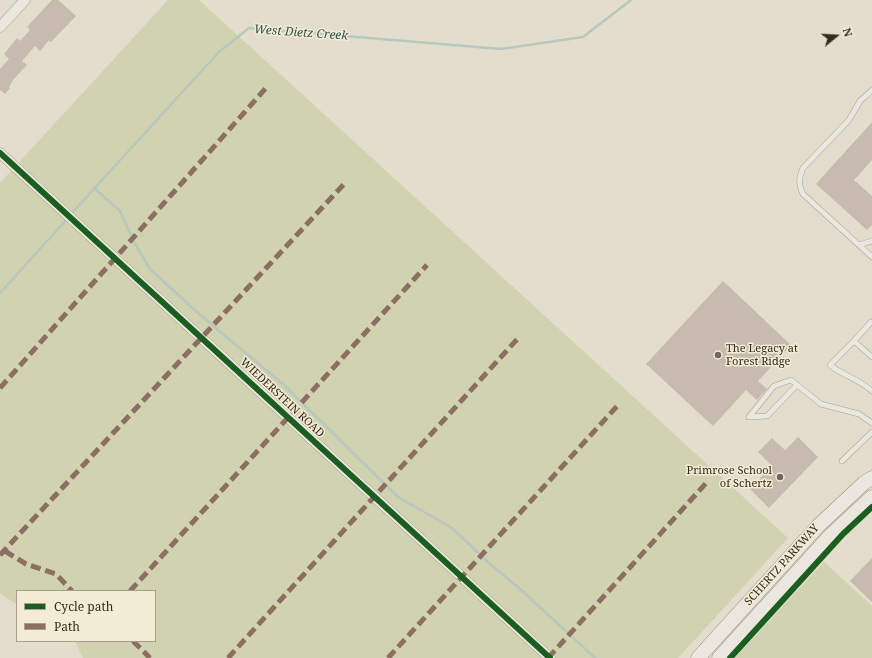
<!DOCTYPE html>
<style>
body{margin:0}
#map{position:relative;width:872px;height:658px;overflow:hidden;background:#e2ddcd;font-family:"Noto Serif",serif}
canvas{display:block}
.legend{position:absolute;left:16px;top:590px;width:140px;height:52px;box-sizing:border-box;background:#f3ebd3;border:1px solid #a79e8b;margin:0;padding:5px 7px;list-style:none;font-size:12px;color:#352a1f}
.legend li{display:flex;align-items:center;gap:8px;height:20px}
.legend b{width:20px;border:1px solid #a79e8b}
.north{position:absolute;left:816px;top:16px;width:40px;height:40px;-webkit-text-stroke:3px #f3ebd3;paint-order:stroke;rotate:72deg;font-size:11px;font-weight:700;line-height:16px;text-align:center;color:#352a1f}
.north::after{content:'';display:block;margin:auto;width:14px;height:18px;background:#352a1f;clip-path:polygon(50% 0,100% 100%,50% 72%,0 100%)}
</style>
<div id="map">
<canvas width="872" height="658"></canvas>
<ul class="legend">
<li><b style="height:5px;background:#1b5e20"></b>Cycle path</li>
<li><b style="height:5px;background:#8d6e63"></b>Path</li>
</ul>
<div class="north">N</div>
</div>
<script>
const context = document.querySelector('canvas').getContext('2d');
context.lineJoin = 'round';
function fill(path, color) {
  context.fillStyle = color;
  context.fill(path, 'evenodd');
}
function strokePath(path, color, width, dash) {
  context.strokeStyle = color;
  context.lineWidth = width;
  context.lineCap = dash ? 'butt' : 'round';
  context.setLineDash(dash || []);
  context.stroke(path);
}
function label(font, color, halo, rows, align = 'center') {
  context.font = font + ' "Noto Serif",serif';
  context.lineWidth = 3;
  context.setLineDash([]);
  context.textBaseline = 'middle';
  context.strokeStyle = halo;
  context.fillStyle = color;
  for (const [text, x, y, turn = 0] of rows) {
    context.save();
    context.translate(x, y);
    context.rotate((+turn || 0) * Math.PI / 180);
    context.textAlign = isNaN(turn) ? turn : align;
    if (halo) context.strokeText(text, 0, 0);
    context.fillText(text, 0, 0);
    context.restore();
  }
}
const green = new Path2D(`
 M168 0H199L788 538 678 658H83L75 641H155V591H17V604L0 594V183Z
 M824 562 872 606V658H735Z`);
const stream = new Path2D(`
 M94 188 120 211 135 244 150 269 199 314 284 385 398 497 452 528 490 564 519 588 595 658
 M71 214 219 52 249 28 501 49 583 37 631 0
 M0 293 68 218`);
const building = new Path2D(`
 M52 0H58L76 16 51 42 49 40 40 51 35 46 22 61 27 65 13 80 9 87 10 88 5 94 0 90V69L9 59 4 54 17 38 20 41 30 30 27 27Z
 M872 122V160L854 180 872 196V225L867 230 816 184Z
 M723 281 791 345 758 381 767 389 757 400 746 390 713 426 646 364Z
 M798 437 818 457 769 508 750 489 772 466 758 452 772 438 785 450Z
 M872 558V602L850 581Z`);
const service = new Path2D(`
 M872 90 860 101 849 120 803 168C799 178 798 183 803 194L872 257
 M859 245 872 241
 M854 341 871 322
 M872 357 854 341 830 365C843 376 859 379 872 391
 M797 385 767 416 749 417 774 386 791 380 821 404 859 414 872 423
 M842 461 872 432`);
const minor = new Path2D(`
 M0 27 25 0
 M0 153 550 658`);
const secondary = new Path2D(`
 M698 658 818 526 864 483 872 478
 M719 658 829 537 872 497`);
const quiet = new Path2D(`
 M0 388 266 88
 M5 551 26 564 56 574 72 591
 M0 555 345 183
 M130 591 427 265
 M133 641 150 658
 M228 658 520 336
 M388 658 619 404
 M548 658 708 481`);
const cycleway = new Path2D(`
 M0 153 550 658
 M730 658 843 534 872 507`);
const markers = [
 [718,355,4,"#72695c"],
 [780,477,4,"#72695c"]
];
const poiNames = [
 ["The Legacy at",726,349],
 ["Forest Ridge",726,362],
 ["Primrose School",772,471,"right"],
 ["of Schertz",772,484,"right"]
];
const streetNames = [
 ["WIEDERSTEIN ROAD",282,398,43],
 ["SCHERTZ PARKWAY",782,565,-48]
];
const waterNames = [
 ["West Dietz Creek",301,33,4]
];
fill(green, '#d0d2b0');
strokePath(stream, '#b8c8be', 2.5);
fill(building, '#c6bbae');
strokePath(service, '#a8a296', 6);
strokePath(minor, '#a8a296', 11);
strokePath(secondary, '#979186', 15);
strokePath(service, '#ebe7de', 5);
strokePath(minor, '#ebe7de', 10);
strokePath(secondary, '#ebe7de', 14);
strokePath(quiet, '#8d6e63', 5, [10, 5]);
strokePath(cycleway, '#1b5e20', 6);
for (const [x, y, r, color] of markers) {
  const dot = new Path2D();
  dot.arc(x, y, r, 0, 2 * Math.PI);
  context.fillStyle = color;
  context.fill(dot);
  strokePath(dot, '#f3ebd3', 1.5);
}
label('11px', '#352a1f', '#f3ebd3', poiNames, 'left');
label('11px', '#352a1f', '#f3ebd3', streetNames);
label('italic 12px', '#2f5453', '#f3ebd3', waterNames);
</script>
